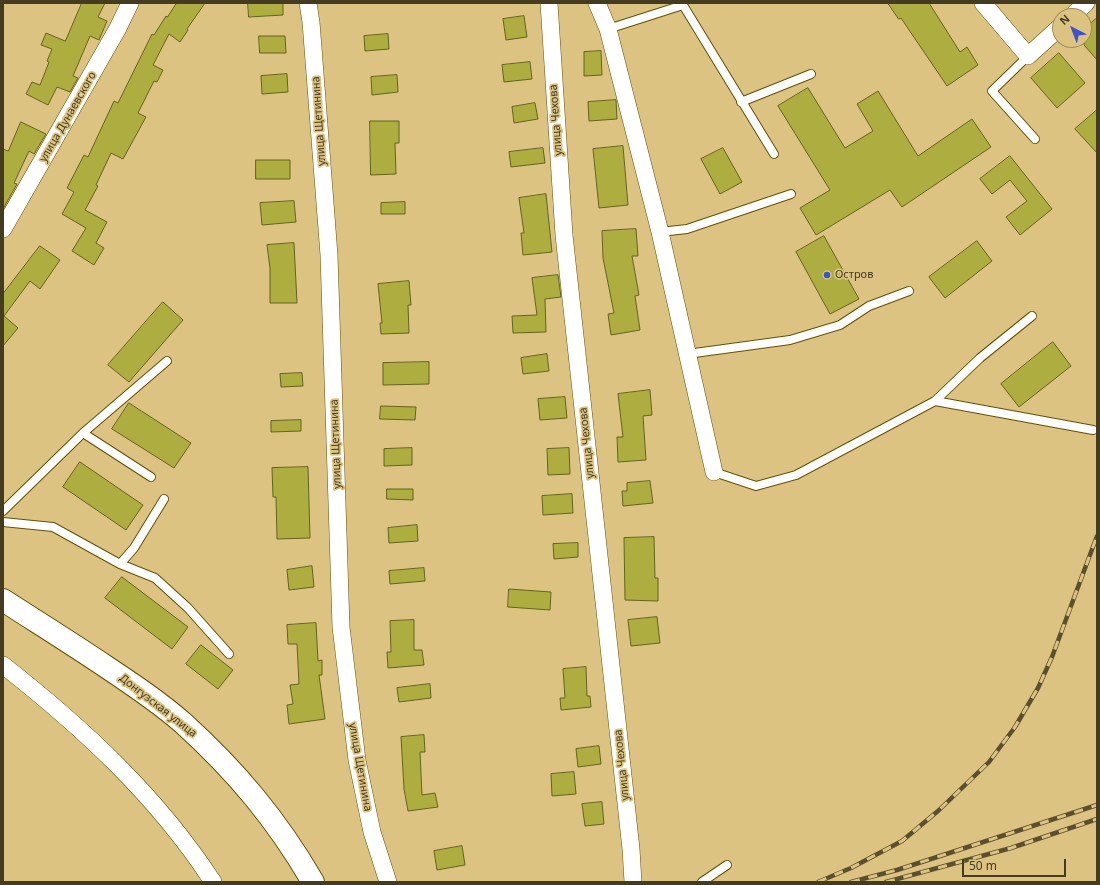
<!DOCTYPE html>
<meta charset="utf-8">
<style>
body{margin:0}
#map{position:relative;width:1100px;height:885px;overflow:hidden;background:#dcc382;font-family:"Noto Sans",sans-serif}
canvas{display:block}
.frame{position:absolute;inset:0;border:4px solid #453b20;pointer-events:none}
.north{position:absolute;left:1052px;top:8px;width:40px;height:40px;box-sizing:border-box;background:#dcc382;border:1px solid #a08d5b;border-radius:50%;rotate:318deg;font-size:11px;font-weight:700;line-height:16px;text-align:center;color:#453b20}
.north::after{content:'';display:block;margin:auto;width:14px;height:18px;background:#3b55c7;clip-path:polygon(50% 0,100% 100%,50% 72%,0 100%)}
.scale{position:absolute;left:962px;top:859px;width:104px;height:18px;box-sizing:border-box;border:2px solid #453b20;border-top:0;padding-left:5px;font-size:12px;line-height:14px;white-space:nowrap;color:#453b20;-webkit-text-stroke:3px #dcc382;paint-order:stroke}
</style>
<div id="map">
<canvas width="1100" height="885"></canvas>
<div class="frame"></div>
<div class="north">N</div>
<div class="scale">50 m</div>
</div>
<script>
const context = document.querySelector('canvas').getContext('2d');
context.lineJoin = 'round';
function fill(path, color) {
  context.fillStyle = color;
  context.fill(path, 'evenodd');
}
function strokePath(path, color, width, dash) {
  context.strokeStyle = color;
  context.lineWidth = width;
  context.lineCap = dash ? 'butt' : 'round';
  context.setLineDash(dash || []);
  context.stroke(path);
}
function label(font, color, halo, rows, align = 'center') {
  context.font = font + ' "Noto Sans",sans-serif';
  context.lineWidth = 3.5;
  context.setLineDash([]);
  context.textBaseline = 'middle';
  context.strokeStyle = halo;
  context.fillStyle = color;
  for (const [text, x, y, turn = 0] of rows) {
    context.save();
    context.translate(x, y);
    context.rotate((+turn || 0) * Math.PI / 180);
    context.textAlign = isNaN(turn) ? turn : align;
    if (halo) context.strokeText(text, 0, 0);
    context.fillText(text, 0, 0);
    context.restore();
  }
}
const building = new Path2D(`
 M82 3H105L98 17 107 21 99 40 90 36 73 76 78 78 70 92 57 87 48 105 26 94 32 82 40 85 49 62 47 61 52 49 41 45 46 33 65 41Z
 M177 3H205L187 29 188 30 180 42 169 34 153 65 163 70 157 82 154 81 138 113 146 117 123 159 111 153 96 185 98 186 85 210 107 222 96 243 104 248 94 265 72 251 86 228 62 214 74 192 67 188 84 155 88 157 114 101 118 103 152 34 154 35 166 16 167 17Z
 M248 3H283V15L249 17Z
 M888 3H929L960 52 967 47 978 65 947 86 901 18 899 19Z
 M524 16 527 37 506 40 503 19Z
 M1097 18V60L1084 45V29Z
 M388 34 389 49 365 51 364 36Z
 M259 36H285L286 53H260Z
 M601 51 602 75 584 76V52Z
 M1059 53 1085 83 1057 108 1031 78Z
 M530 62 532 79 504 82 502 65Z
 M287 74 288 92 262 94 261 76Z
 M397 75 398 92 372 95 371 77Z
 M808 88 845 148 873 131 857 104 878 91 918 156 972 119 991 147 902 207 890 190 816 235 800 208 830 190 778 106Z
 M616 100 617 119 589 121 588 102Z
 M535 103 538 119 514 123 512 107Z
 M1097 110V153L1075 129Z
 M370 121H399V143H395L396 174 371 175Z
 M21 122 46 134 34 154 29 151 14 183 17 184 3 209V149L8 151Z
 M623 146 628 205 599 208 593 149Z
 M543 148 545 163 511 167 509 152Z
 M723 148 742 182 720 194 701 159Z
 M1010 156 1052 209 1020 235 1006 217 1027 201 1010 180 992 194 980 179Z
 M256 160H290V179H256Z
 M546 194 552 252 523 255 521 233H524L519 198Z
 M294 201 296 222 262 225 260 203Z
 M405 202V214H381V203Z
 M636 229 638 256H632L639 295 635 296 640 330 611 335 608 314 614 313 603 258 602 231Z
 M824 236 859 299 830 314 796 252Z
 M977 241 992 261 945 298 929 277Z
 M294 243 297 303H270V268L267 245Z
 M40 246 60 260 40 289 30 281 4 316 18 328 3 346V294Z
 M558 275 561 297 545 299 546 332 513 333 512 316 537 315 532 278Z
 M409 281 411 305H408L409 333 381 334 380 323H382L378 284Z
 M163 302 183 320 129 382 108 365Z
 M1053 342 1071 366 1019 407 1001 384Z
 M547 354 549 371 523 374 521 358Z
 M429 362V384L383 385V363Z
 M302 373 303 386 281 387 280 374Z
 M650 390 652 415 643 416 646 460 618 462 617 437H623L618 394Z
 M565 397 567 418 540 420 538 399Z
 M129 403 191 443 174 468 112 429Z
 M381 406 416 407 415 420 380 419Z
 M301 420V431L271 432V421Z
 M412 448V465L384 466V449Z
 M569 448 570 474 548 475 547 449Z
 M80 462 143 505 126 530 63 487Z
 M308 467 310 538 277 539 276 497H273L272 468Z
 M650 481 653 503 623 506 622 491H627V483Z
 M387 489H413V500L387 499Z
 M572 494 573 513 543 515 542 496Z
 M417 525 418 541 389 543 388 528Z
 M654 537 655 578H658V601L625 600 624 538Z
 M578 543V557L554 559 553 544Z
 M312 566 314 587 289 590 287 570Z
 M424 568 425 581 390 584 389 571Z
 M122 577 188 627 172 649 105 598Z
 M509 589 551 592 550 610 508 607Z
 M657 617 660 643 631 646 628 620Z
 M414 620V650H422L424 665 388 668 387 652H391L390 621Z
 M316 623 318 661 322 660V675H319L325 719 289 724 287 705 293 704 290 685 299 684 297 644H288L287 625Z
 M201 645 233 670 218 689 186 664Z
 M586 667 587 696H590L591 707 561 710 560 698H565L563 669Z
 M430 684 431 698 399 702 397 688Z
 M424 735 425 752H420L422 795 435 793 438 807 408 811 404 789 401 737Z
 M599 746 601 764 578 767 576 749Z
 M574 772 576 794 552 796 551 774Z
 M602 802 604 824 585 826 582 804Z
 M462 846 465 865 437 870 434 851Z`);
const service = new Path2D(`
 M608 29 683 5 774 154
 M1028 56 992 91 1035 139
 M741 102 811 74
 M660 232 687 229 791 194
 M687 354 790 340 840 325 869 306 909 291
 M935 401 1093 430
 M83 433 151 477
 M714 472 756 486 796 475 935 401 980 358 1032 316
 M3 511 83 433 167 361
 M3 522 53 527 120 564 134 548 164 499
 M120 564 155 578 188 608 229 654
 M702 882 727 865`);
const minor = new Path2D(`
 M308 3 311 22 329 255 341 627 357 760 372 832 388 882
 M549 3 564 235 631 849 633 882
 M597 3 608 29 660 232 714 472
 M983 3 1028 56 1060 27
 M1072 16 1086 3
 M3 229 118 28 130 3
 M3 665C83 728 157 796 213 882`);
const trunk = new Path2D(`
 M3 600C37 622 71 643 105 666 132 684 159 702 183 723 236 771 277 820 313 882`);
const rail = new Path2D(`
 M818 882 851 868 902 841 938 811 989 762 1015 727 1038 688 1052 657 1097 536
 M851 882 897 870 1097 805
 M886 882 1011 848 1097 819`);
const markers = [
 [827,275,4,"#3b55c7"]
];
const streetNames = [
 ["улица Дунаевского",68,117,-60],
 ["улица Чехова",556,120,-94],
 ["улица Щетинина",319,121,-94],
 ["улица Чехова",587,443,-96],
 ["улица Щетинина",336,444,-92],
 ["Донгузская улица",158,706,38],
 ["улица Чехова",622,765,-96],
 ["улица Щетинина",360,767,80]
];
const poiNames = [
 ["Остров",835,275]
];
fill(building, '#adad40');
strokePath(building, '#636321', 1);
strokePath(service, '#664f05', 10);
strokePath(minor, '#664f05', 18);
strokePath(trunk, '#664f05', 24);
strokePath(service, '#fff', 8);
strokePath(minor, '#fff', 17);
strokePath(trunk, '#fff', 22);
strokePath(rail, '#5b4f2e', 4.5);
strokePath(rail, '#dcc382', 3, [9]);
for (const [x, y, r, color] of markers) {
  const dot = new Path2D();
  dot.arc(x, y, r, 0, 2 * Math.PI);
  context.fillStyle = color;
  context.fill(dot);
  strokePath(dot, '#dcc382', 1.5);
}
label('11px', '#453b20', '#dcc382', streetNames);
label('11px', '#453b20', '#dcc382', poiNames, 'left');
</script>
